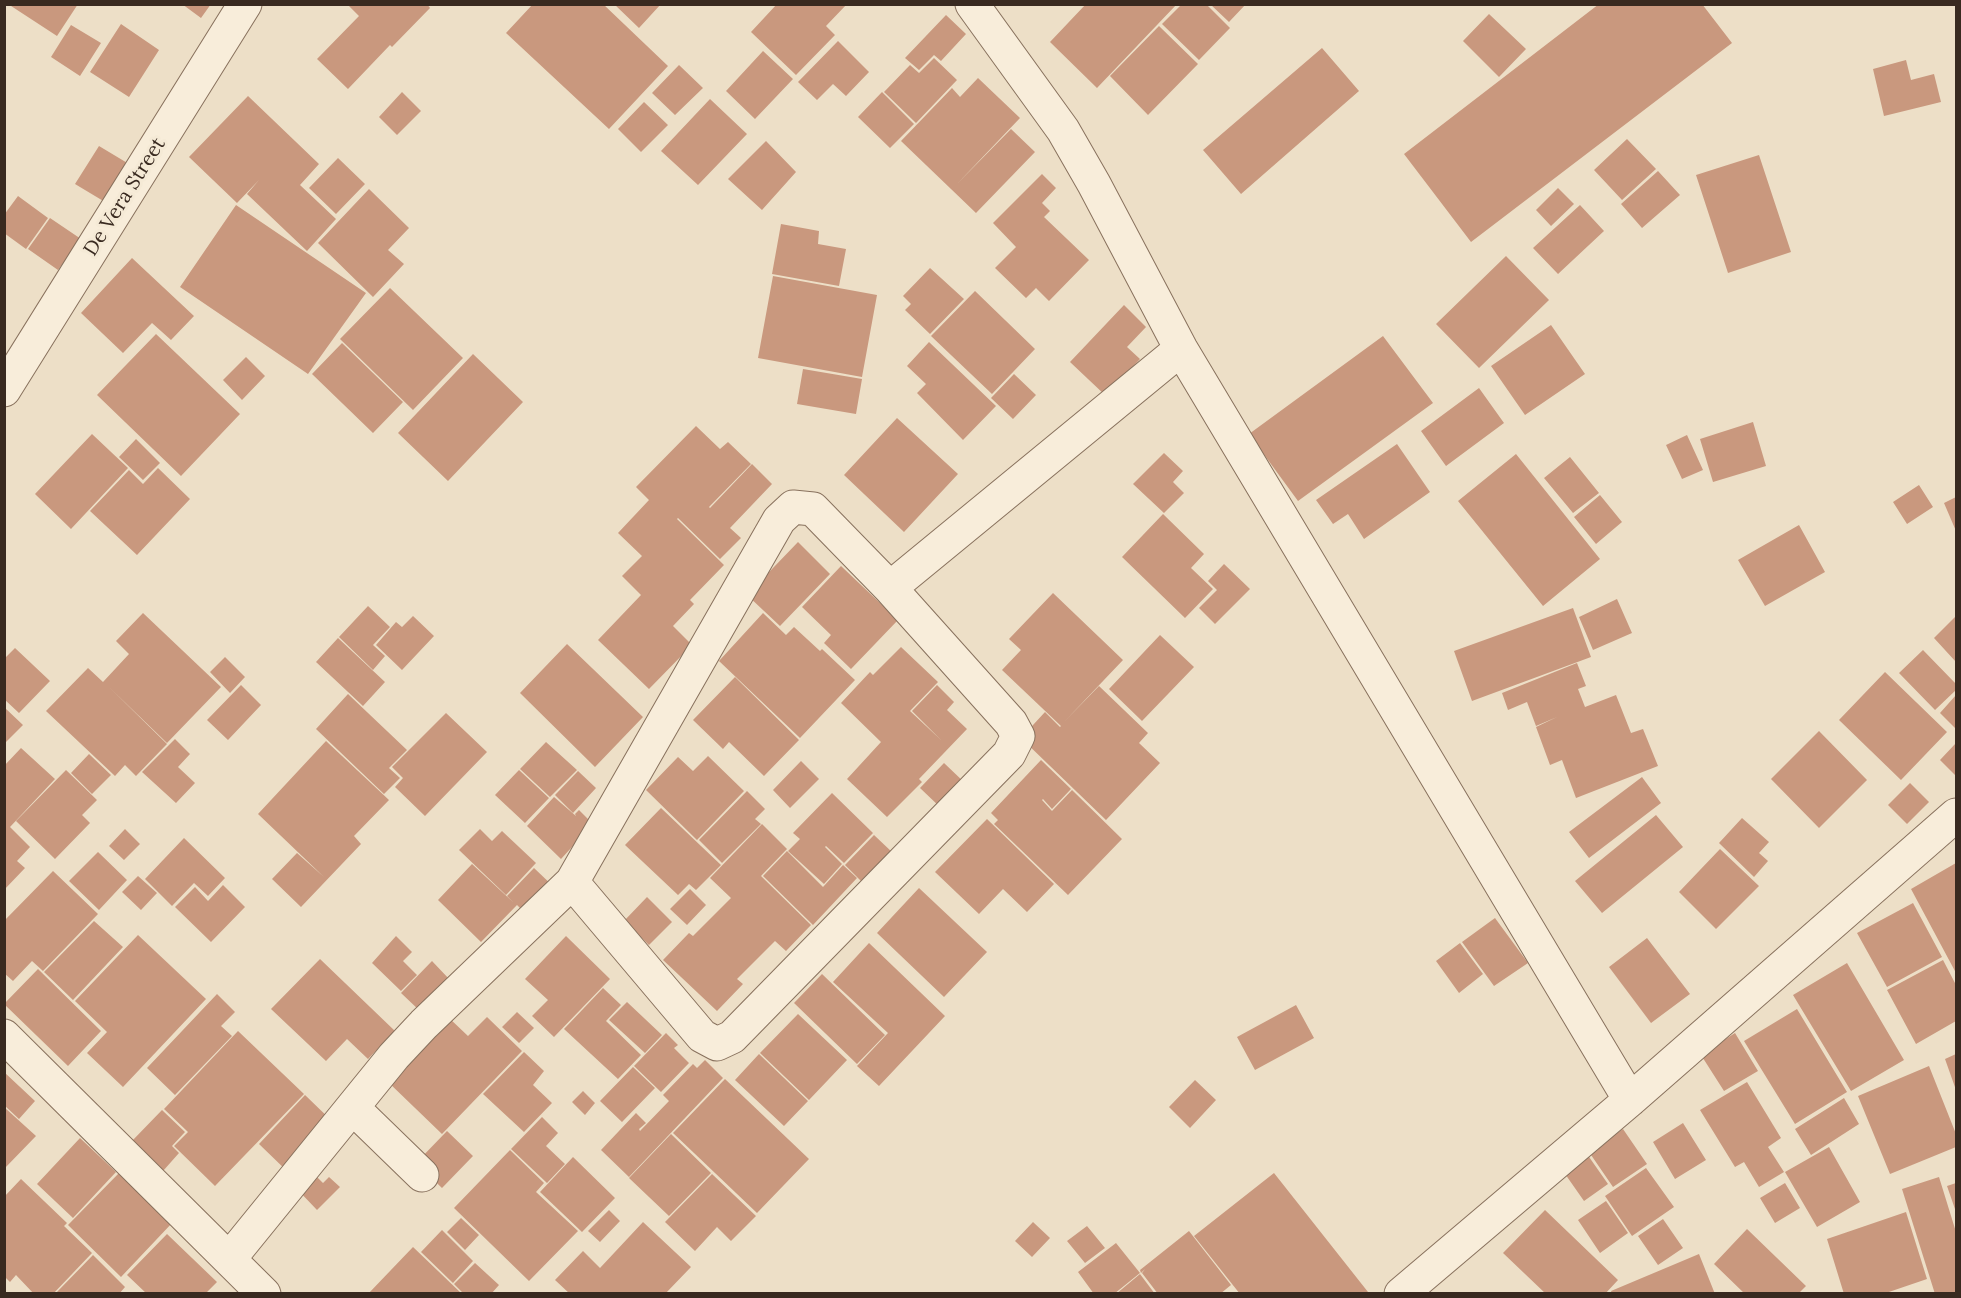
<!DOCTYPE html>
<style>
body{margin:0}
#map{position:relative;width:1961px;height:1298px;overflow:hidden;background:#eddfc7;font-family:Lora,serif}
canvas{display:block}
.frame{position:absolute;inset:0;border:6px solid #392a20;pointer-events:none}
</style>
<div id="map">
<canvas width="1961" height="1298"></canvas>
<div class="frame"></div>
</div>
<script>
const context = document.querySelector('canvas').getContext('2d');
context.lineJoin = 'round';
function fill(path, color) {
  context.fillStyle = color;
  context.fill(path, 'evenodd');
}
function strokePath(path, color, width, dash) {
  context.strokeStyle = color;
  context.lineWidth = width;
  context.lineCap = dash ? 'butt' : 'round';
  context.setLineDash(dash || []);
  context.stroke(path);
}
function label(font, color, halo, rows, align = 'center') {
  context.font = font + ' Lora,serif';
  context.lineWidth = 6;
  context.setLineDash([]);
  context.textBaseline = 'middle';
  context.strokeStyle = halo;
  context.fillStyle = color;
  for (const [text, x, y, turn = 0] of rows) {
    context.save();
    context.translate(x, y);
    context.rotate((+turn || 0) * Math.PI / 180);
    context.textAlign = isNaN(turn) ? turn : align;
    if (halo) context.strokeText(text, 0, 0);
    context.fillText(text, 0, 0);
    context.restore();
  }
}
const building = new Path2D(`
 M8 4H78L57 36Z
 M182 4H211L201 18Z
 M347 4H427L430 8 392 47 390 45 348 89 317 59 359 16Z
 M533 4H603L668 66 609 129 506 33Z
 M614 4H661L639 28Z
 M777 4H847L826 26 835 35 796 75 751 32Z
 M1086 4H1177L1097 88 1050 42Z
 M1182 4H1206L1230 28 1199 60 1162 24Z
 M1210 4H1246L1229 22Z
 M1599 4H1702L1732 43 1471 242 1404 154Z
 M1489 14 1526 49 1499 77 1463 41Z
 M946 15 966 34 941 61 934 55 919 70 905 58Z
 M121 24 159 50 129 97 90 72Z
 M71 25 101 43 80 76 51 57Z
 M1159 26 1198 64 1148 115 1110 76Z
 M838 41 869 72 846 96 833 84 817 100 798 82Z
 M1322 48 1359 91 1241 194 1203 150Z
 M763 51 793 79 755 119 726 91Z
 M934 58 957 80 916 123 884 92 910 65 919 73Z
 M1906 60 1911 80 1934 74 1941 102 1884 116 1873 69Z
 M679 65 703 88 675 115 652 93Z
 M978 78 1020 118 956 185 1011 129 1035 152 976 213 901 141 952 88 960 97Z
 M402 92 421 111 397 135 379 117Z
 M882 92 914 124 890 148 858 117Z
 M248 96 319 164 300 185 336 219 307 251 247 194 259 180 237 203 189 157Z
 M710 99 747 134 698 185 661 151Z
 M644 102 668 125 641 152 618 129Z
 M1627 139 1656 169 1622 200 1594 170Z
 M766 141 796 172 762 210 728 179Z
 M99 146 134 167 110 205 75 184Z
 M1759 155 1791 252 1728 273 1696 175Z
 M338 158 365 184 336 214 309 188Z
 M1658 171 1680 195 1642 228 1621 204Z
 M1042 174 1056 188 1042 203 1050 211 1044 217 1089 260 1049 301 1036 288 1026 298 995 268 1016 247 993 223Z
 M1558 188 1574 204 1551 226 1536 210Z
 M369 189 409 228 388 250 404 264 373 297 318 243Z
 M18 196 48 218 26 249 4 233V215Z
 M236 205 366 293 308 374 180 287Z
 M1580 205 1604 231 1558 274 1533 248Z
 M50 218 81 239 58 270 28 249Z
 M781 224 819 231 818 244 846 249 839 286 772 274Z
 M1506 256 1549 300 1479 368 1436 324Z
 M132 258 194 316 171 340 152 323 123 353 81 313Z
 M930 268 964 299 930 334 905 310 911 304 903 296Z
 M773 276 877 295 862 377 758 358Z
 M390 288 463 358 413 410 340 339Z
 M975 291 1035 349 992 394 931 336Z
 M1124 305 1146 327 1127 347 1140 359 1106 396 1070 362Z
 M1551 325 1585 374 1525 415 1491 366Z
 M156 334 240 414 181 476 97 395Z
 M1383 336 1433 403 1298 501 1249 434Z
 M929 342 996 406 963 440 917 393 926 384 907 366Z
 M342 343 403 402 373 433 312 374Z
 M473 354 523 402 448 481 398 433Z
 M246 357 265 376 242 400 223 380Z
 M803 369 862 379 856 414 797 404Z
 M1014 374 1036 395 1013 419 991 398Z
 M1479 388 1504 423 1446 466 1421 431Z
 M897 418 958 474 904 532 844 475Z
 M1753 422 1766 466 1713 482 1700 439Z
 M696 426 720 449 728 442 751 464 709 507 710 508 752 464 772 484 730 528 741 538 720 559 678 518 677 519 724 565 690 600 694 604 673 626 692 645 649 689 598 640 641 595 622 576 642 556 618 533 649 500 636 487Z
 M92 434 128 468 71 529 35 494Z
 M1687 435 1703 470 1682 479 1666 445Z
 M136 439 160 463 143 480 119 457Z
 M1397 444 1430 492 1364 539 1348 514 1333 524 1316 500Z
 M1164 453 1183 471 1173 482 1184 493 1164 513 1133 484Z
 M1516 454 1600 559 1543 606 1458 501Z
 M1570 457 1599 493 1573 513 1544 478Z
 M158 468 190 499 137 555 90 511 129 470 143 484Z
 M1919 485 1933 507 1907 524 1893 502Z
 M1600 495 1622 522 1596 544 1574 517Z
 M1956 497V531L1944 503Z
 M1163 514 1204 554 1191 568 1213 589 1185 618 1122 557Z
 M1799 525 1825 572 1765 606 1738 560Z
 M798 542 830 574 780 626 747 595Z
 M1224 564 1250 589 1215 624 1199 608 1217 590 1208 581Z
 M841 566 898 620 851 669 824 643 831 635 802 607Z
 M1053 593 1123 660 1064 722 1099 686 1148 733 1139 743 1160 763 1106 820 1021 738 1045 712 1060 727 1061 726 1002 670 1021 650 1009 639Z
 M1617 599 1632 633 1593 650 1579 617Z
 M368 606 390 627 373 645 385 656 373 670 339 637Z
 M1573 608 1591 657 1472 701 1454 651Z
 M143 613 221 687 167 743 109 687 167 744 136 776 125 765 115 776 46 711 88 668 103 682 129 654 116 641Z
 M763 613 786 635 794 627 820 651 822 649 855 680 800 738 719 661Z
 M413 616 434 636 402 670 376 645 396 622 402 627Z
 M1956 616V662L1934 638Z
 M1160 635 1194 667 1142 721 1109 689Z
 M338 638 385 682 363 706 316 662Z
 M567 644 643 717 595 767 520 693Z
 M901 647 938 682 910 711 941 740 912 711 937 685 954 702 947 710 967 729 919 779 922 782 887 817 847 779 881 742 841 703 870 672 873 675Z
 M15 648 50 681 19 713 4 699V659Z
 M1923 650 1956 684V690L1935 710 1899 673Z
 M225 657 245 677 230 693 210 672Z
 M1577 663 1586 686 1578 689 1585 707 1616 695 1631 733 1643 729 1658 766 1576 798 1562 760 1550 765 1536 727 1557 717 1536 726 1527 702 1508 710 1502 693Z
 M1885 672 1947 732 1901 780 1839 720Z
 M735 677 799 740 764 776 729 742 723 749 693 720Z
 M241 685 261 705 228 740 207 720Z
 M348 694 407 750 389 768 400 778 384 794 316 729Z
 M1956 695V729L1940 713Z
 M4 707 23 725 4 744Z
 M446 713 487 752 425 816 395 787 403 778 392 767Z
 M1819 731 1867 780 1819 828 1771 779Z
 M175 739 190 754 178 767 195 783 176 803 142 772Z
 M326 741 389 800 354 836 361 844 301 907 272 879 297 853 324 877 258 814Z
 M546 742 577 770 550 797 520 769Z
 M1956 743V776L1940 760Z
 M21 748 55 779 10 827 30 847 17 861 25 868 4 890V766Z
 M89 754 111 775 92 794 71 773Z
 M708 756 744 791 697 840 646 790 678 757 693 771Z
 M1041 760 1071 789 1052 809 1043 799 1042 800 1052 811 1072 790 1122 839 1068 895 994 824 998 820 991 813Z
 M801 761 819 779 790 808 773 790Z
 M944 763 965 783 941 808 920 788Z
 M66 770 97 800 82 815 90 823 55 859 16 821Z
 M519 770 549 798 525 823 495 795Z
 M578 771 596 788 573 813 555 795Z
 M1642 777 1661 803 1589 858 1569 832Z
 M1910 783 1929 802 1907 824 1888 805Z
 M747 791 765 809 755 819 761 824 722 863 699 840Z
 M832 793 873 833 844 863 826 846 825 847 842 864 824 884 788 851 800 839 793 833Z
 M554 797 576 816 575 814 579 810 593 824 561 859 527 826Z
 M661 808 721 865 696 890 689 884 678 895 625 845Z
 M1656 815 1683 847 1602 913 1575 881Z
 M1742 818 1769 842 1759 853 1768 861 1754 877 1719 843Z
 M987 819 1054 884 1027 912 1003 889 979 914 935 872Z
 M762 824 787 849 761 876 811 925 786 951 775 941 737 979 743 984 717 1011 663 960 689 933 693 936 731 898 710 878Z
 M125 829 140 844 124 860 109 846Z
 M480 829 492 841 502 831 536 863 506 895 459 850Z
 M874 835 893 853 863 883 845 865Z
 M184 838 225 878 208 896 194 883 172 906 145 879Z
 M1720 849 1759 886 1716 929 1679 892Z
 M787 851 823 887 843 865 857 878 813 925 763 876Z
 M98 852 127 880 99 910 69 881Z
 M1956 863V973L1911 889Z
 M472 864 514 903 507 896 534 868 555 888 521 909 517 905 481 942 438 900Z
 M53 871 98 914 43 971 32 961 13 981 4 973V921Z
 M138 876 157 893 141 910 122 892Z
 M223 885 245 907 211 942 175 907 195 887 208 901Z
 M919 888 987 952 944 997 877 933Z
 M690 889 706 905 687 925 670 909Z
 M647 897 672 922 649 945 624 921Z
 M1913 903 1942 957 1887 987 1857 933Z
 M1495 918 1528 963 1494 986 1462 942Z
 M94 921 123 947 73 1000 44 972Z
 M138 935 206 999 123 1087 87 1053 107 1032 75 1001Z
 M396 936 412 952 403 961 417 975 401 991 372 963Z
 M566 936 610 979 554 1037 532 1016 548 1000 525 979Z
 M1647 938 1690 994 1651 1023 1609 967Z
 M869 943 945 1016 879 1086 857 1066 888 1033 833 982Z
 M1460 943 1483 974 1459 993 1436 961Z
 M320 959 395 1031 368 1059 347 1039 326 1061 271 1009Z
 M1943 960 1956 985V1021L1916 1044 1887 990Z
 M432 961 450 980 420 1011 401 993Z
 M1847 963 1904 1060 1851 1091 1793 995Z
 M38 969 101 1031 68 1066 4 1004Z
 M822 974 885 1035 857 1064 794 1003Z
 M603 988 621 1005 606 1021 641 1055 618 1079 564 1029Z
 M217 994 235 1012 221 1026 232 1036 175 1095 147 1068Z
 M627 1002 662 1035 645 1053 609 1020Z
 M1296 1005 1314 1038 1255 1070 1237 1037Z
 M1797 1009 1847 1092 1795 1124 1744 1041Z
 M517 1012 534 1028 519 1043 502 1027Z
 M798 1014 847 1060 809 1100 760 1053Z
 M448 1017 468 1036 487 1017 522 1051 442 1134 387 1081Z
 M238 1031 304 1094 215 1186 174 1146 188 1132 164 1109Z
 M666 1033 678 1045 674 1048 689 1063 661 1092 634 1066Z
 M1735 1033 1758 1071 1724 1091 1701 1055Z
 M524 1052 544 1071 533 1085 552 1103 524 1132 483 1094Z
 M759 1054 808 1101 784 1126 735 1080Z
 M1956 1054V1090L1945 1059Z
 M705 1060 723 1078 629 1177 601 1150 636 1113 646 1123 639 1129 640 1131 669 1101 663 1095 693 1064 697 1068Z
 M1929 1066 1956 1134V1147L1890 1174 1858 1096Z
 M633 1067 655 1088 622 1122 600 1101Z
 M4 1072 35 1101 19 1119 4 1105Z
 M725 1079 809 1159 757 1213 673 1133Z
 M1195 1080 1216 1100 1190 1128 1169 1107Z
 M1747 1082 1781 1138 1768 1147 1784 1172 1759 1187 1744 1162 1735 1167 1700 1110Z
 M583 1091 595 1103 585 1115 572 1102Z
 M305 1095 336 1125 289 1173 259 1144Z
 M1844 1098 1859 1124 1811 1155 1795 1129Z
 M4 1107 36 1136 4 1169Z
 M162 1110 185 1132 172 1146 179 1153 163 1171 132 1141Z
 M542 1117 558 1133 546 1146 565 1164 547 1183 511 1149Z
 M1683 1123 1706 1160 1675 1179 1653 1142Z
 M1623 1129 1647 1164 1613 1187 1589 1152Z
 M447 1131 473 1156 442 1188 416 1163Z
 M671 1134 711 1173 669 1216 629 1178Z
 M80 1138 116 1172 73 1218 37 1184Z
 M1829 1147 1860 1202 1817 1227 1785 1172Z
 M510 1150 544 1183 536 1192 578 1231 529 1281 454 1208Z
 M1587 1154 1608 1184 1584 1201 1563 1171Z
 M573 1157 615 1198 582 1232 540 1192Z
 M1646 1168 1674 1207 1632 1236 1605 1196Z
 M120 1172 173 1222 121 1277 68 1225Z
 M312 1172 323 1183 329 1177 340 1187 317 1210 296 1188Z
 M1274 1173 1368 1292 1366 1294H1240L1194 1236Z
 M712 1174 756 1216 731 1241 717 1227 695 1251 665 1222Z
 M1939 1177 1956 1232V1294H1935L1902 1189Z
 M21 1179 67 1223 64 1226 92 1253 53 1294H34L16 1275 10 1282 4 1276V1197Z
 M1785 1183 1800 1208 1775 1223 1760 1198Z
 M1956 1183V1212L1947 1186Z
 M1606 1201 1628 1233 1600 1253 1578 1220Z
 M609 1210 620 1221 600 1242 588 1231Z
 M1545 1210 1618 1280 1605 1294H1546L1503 1253Z
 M1906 1212 1927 1279 1883 1294H1844L1827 1239Z
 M461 1218 479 1235 465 1250 447 1232Z
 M1663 1219 1683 1248 1658 1265 1638 1236Z
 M643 1222 691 1267 665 1294H570L555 1280 583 1251 600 1268Z
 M1033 1222 1050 1238 1032 1257 1015 1241Z
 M1087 1226 1105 1248 1085 1263 1067 1241Z
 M1747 1229 1806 1286 1798 1294H1745L1714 1264Z
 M442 1230 473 1261 453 1283 421 1252Z
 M1189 1231 1231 1285 1220 1294H1158L1142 1273 1145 1269 1141 1273 1140 1270Z
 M167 1234 217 1282 205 1294H147L127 1275Z
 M1116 1243 1140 1273 1114 1294H1094L1078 1272Z
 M413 1247 462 1294H368Z
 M1699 1254 1715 1294H1612L1611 1291Z
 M93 1255 125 1287 119 1294H55Z
 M475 1263 499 1285 491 1294H464L454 1284Z
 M1140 1274 1155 1294H1116Z`);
const minor = new Path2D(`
 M972 4 1063 130 1094 184 1181 349 1630 1100
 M4 390 245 4
 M890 588 813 509 793 507 779 520 572 882 702 1036 717 1044 732 1037 1009 754 1018 736 1011 723 890 588 1181 349
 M4 1036 264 1294
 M353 1108 422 1175
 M230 1258 394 1056 424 1024 572 882
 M1401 1294 1630 1100 1956 815`);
const streetNames = [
 ["De Vera Street",125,197,-58]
];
fill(building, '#c9987e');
strokePath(minor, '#88715d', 35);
strokePath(minor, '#f8edda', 33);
label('20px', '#392a20', '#f5ead6', streetNames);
</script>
